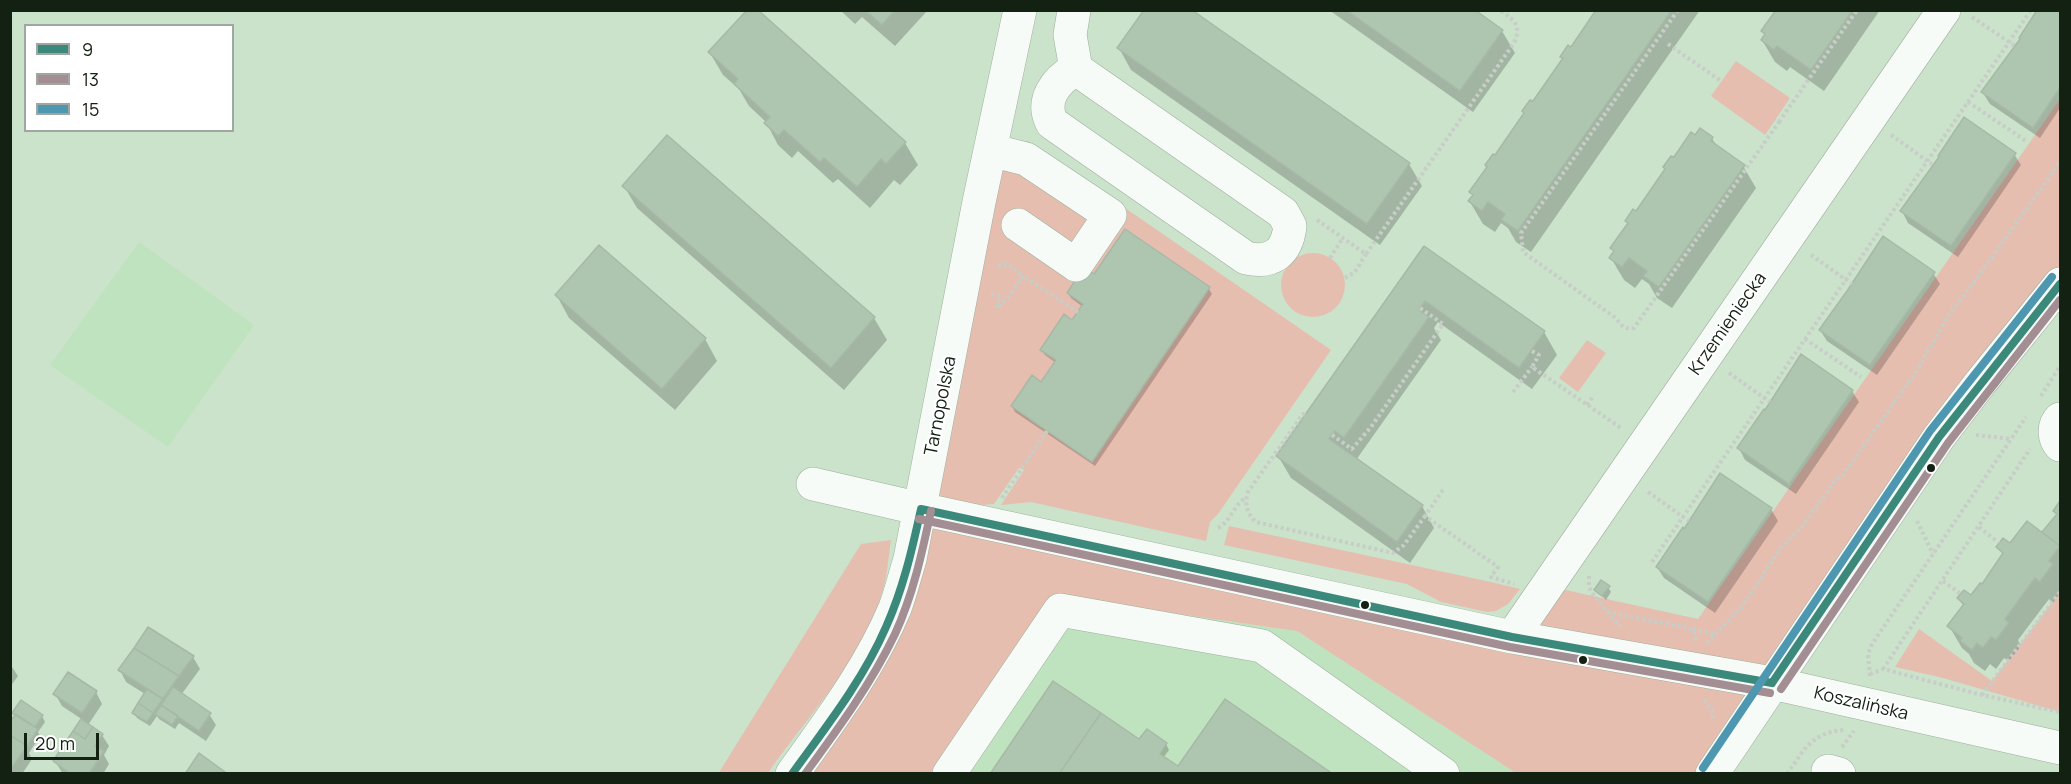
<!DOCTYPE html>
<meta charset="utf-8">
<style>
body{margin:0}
#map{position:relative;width:2071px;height:784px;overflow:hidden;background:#cbe2cb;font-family:Manrope,sans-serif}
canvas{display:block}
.frame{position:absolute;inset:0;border:12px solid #122112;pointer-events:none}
.legend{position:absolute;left:24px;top:24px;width:210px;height:108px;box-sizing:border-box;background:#fff;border:2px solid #a0a6a0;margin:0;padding:8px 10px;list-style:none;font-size:18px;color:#122112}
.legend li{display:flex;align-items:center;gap:12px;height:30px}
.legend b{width:30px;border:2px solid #a0a6a0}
.scale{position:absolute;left:24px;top:733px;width:75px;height:27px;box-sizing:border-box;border:3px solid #122112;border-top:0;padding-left:8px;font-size:18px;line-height:21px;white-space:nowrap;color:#122112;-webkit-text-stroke:4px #fff;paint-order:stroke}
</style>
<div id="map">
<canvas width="2071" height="784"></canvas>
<div class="frame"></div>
<ul class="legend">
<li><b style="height:8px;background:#3b897b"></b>9</li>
<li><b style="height:8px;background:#a28e93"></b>13</li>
<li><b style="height:8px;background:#4e97b0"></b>15</li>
</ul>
<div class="scale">20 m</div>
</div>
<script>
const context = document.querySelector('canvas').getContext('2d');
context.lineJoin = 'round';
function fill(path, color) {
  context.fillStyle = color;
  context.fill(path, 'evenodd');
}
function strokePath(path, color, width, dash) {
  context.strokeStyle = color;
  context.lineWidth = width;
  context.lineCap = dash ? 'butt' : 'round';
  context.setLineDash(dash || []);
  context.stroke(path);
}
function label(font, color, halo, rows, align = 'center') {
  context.font = font + ' Manrope,sans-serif';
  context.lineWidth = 4.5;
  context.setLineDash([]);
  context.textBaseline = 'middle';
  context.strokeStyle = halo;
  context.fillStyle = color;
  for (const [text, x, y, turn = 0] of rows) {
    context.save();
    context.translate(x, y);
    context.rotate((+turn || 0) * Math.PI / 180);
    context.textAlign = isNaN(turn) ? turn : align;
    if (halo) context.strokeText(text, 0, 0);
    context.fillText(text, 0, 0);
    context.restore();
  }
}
const built = new Path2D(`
 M139 242 254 325 168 447 50 365Z
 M1053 596 1297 631 1516 773 930 774Z`);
const green = new Path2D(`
 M1736 61 1790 98 1765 135 1711 96Z
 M2060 99V293L1711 773H1516L1297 631 1053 596 930 773 792 774 892 614 990 150 1028 141 1331 350 1218 514 1210 522 1206 541 1031 502 1001 505 1024 470 1019 468 994 504 924 509 1524 632 1547 586 1698 619Z
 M1281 285a32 32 0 1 1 64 0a32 32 0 1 1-64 0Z
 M1587 340 1606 353 1578 392 1559 378Z
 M1229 526 1491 582 1520 589 1508 604 1496 611 1487 612 1441 602 1407 584 1224 545Z
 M891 540C889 552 888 565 886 577 871 652 810 712 768 773L718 774 861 544Z
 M2060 592V712L1943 678 1895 667 1919 629 1992 681Z`);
const shadow = new Path2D(`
 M755 10 905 143 918 165 900 185 894 180 870 208 838 179 833 183 798 151 792 158 778 145 766 122 749 106 739 89 723 75 710 53Z
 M840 10H928L895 46 862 17 855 24Z
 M1329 10H1472L1502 31 1515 53 1473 112Z
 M1598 10H1700L1531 252 1516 242 1508 228 1501 223 1495 232 1483 224 1470 202 1473 197 1471 192 1564 60 1562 57 1571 49Z
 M1778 10H1880L1824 91 1790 67 1787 71 1775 62 1762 40 1766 36 1763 31Z
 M2040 10 2060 11V108L2040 138 1990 104 1983 93 2010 56Z
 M1119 48 1409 164 1422 186 1380 245 1131 70Z
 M667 137 874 318 887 340 844 390 637 208 624 186Z
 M1695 137 1712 138 1716 146 1743 166 1756 188 1672 308 1657 298 1649 284 1642 279 1635 288 1624 280 1611 258 1614 252 1612 248 1674 159Z
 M2014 154 2021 165 1958 257 1908 223 1902 211Z
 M1125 231 1209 289 1212 294 1095 466 1015 412 1012 406 1041 384 1056 363 1045 355 1042 350 1073 322 1083 307 1071 298 1068 293 1094 276Z
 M1425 248 1544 332 1557 355 1532 389 1438 322 1434 328 1441 340 1356 460 1422 506 1434 528 1410 563 1291 478 1278 456Z
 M1933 273 1940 284 1877 375 1827 341 1820 330Z
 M557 296 705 339 717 361 675 410 569 318Z
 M1852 391 1859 402 1796 494 1745 460 1739 448Z
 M2060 503V593L2053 603 2049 599 2018 640 2021 646 2009 661 2004 658 1996 669 1990 664 1985 671 1974 663 1969 654 1962 648 1949 626 1964 607 1959 599 1971 597 1998 566 2003 555 1998 547 2043 534 2057 515 2055 511Z
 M1771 509 1778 521 1715 613 1664 578 1657 567Z
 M1608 587 1611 592 1606 600 1596 590Z
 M193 657 200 669 181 695 209 714 216 725 206 741 179 723 175 729 159 719 157 716 150 726 137 718 134 713 145 694 126 682 120 670Z
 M10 664 18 676 10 687Z
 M96 692 102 704 88 725 102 735 109 746 104 755 109 764 103 774H63L55 761 83 720 62 706 55 694Z
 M13 713 42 716 45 722 38 732 40 736 29 753 32 759 22 774H10V724L16 717Z
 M1140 741 1166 744 1169 750 1163 758 1179 768 992 774Z`);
const building = new Path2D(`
 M747 10H758L906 142 886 164 881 159 857 187 824 158 820 162 784 130 778 136 764 123 770 117 734 84 738 79 708 52Z
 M865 10H895L882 25Z
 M1144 10H1192L1410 163 1367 224 1117 48Z
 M1346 10H1475L1503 30 1460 91Z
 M1596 10H1672L1518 231 1501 220 1505 214 1488 202 1482 211 1468 201 1473 195 1469 192 1487 167 1485 165 1493 154 1495 155 1524 113 1522 111 1530 100 1533 101 1563 58 1560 57 1568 45 1571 47Z
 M1776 10H1853L1811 70 1777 46 1774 50 1761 40 1765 34 1761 31Z
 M2037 10H2060V88L2033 128 1981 92 2020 39 2019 38Z
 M1964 117 2016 153 1951 246 1900 211 1939 157 1938 156Z
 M1700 128 1713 137 1711 141 1745 165 1659 287 1643 276 1647 271 1629 258 1622 267 1609 258 1614 251 1610 248 1628 223 1625 221 1633 209 1636 211 1665 169 1663 167 1671 156 1674 157 1691 132 1695 135Z
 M667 135 875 317 831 368 622 186Z
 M1125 229 1210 287 1092 462 1011 406 1032 375 1041 382 1056 360 1040 350 1064 314 1072 320 1083 304 1067 293 1084 267 1094 274Z
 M1883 236 1935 272 1870 365 1819 330 1847 291Z
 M599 245 706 338 662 389 555 295Z
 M1424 246 1545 331 1519 368 1425 301 1419 310 1429 317 1344 438 1335 431 1329 439 1423 505 1397 542 1276 456Z
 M1801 354 1853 390 1789 484 1737 448 1764 409 1765 410Z
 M1720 473 1772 508 1708 602 1656 567 1683 527 1684 529Z
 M2060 501V546L2042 532 2057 514 2053 511Z
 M2027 521 2060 546 2049 561 2053 564 2040 582 2035 578 2005 619 2009 623 1996 640 1991 637 1983 648 1977 643 1972 650 1960 641 1962 638 1947 626 1964 604 1957 598 1964 590 1971 595 1980 583 1982 584 2003 553 1996 547 2003 538 2010 543Z
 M1601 580 1610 586 1602 596 1594 590Z
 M148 627 194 656 179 676 134 648Z
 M134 648 179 676 163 699 118 670Z
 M68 672 97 691 82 713 53 694Z
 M1053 681 1101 713 1059 774H990Z
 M173 687 211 713 199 731 161 705Z
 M147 689 163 699 153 713 138 703Z
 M1225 699 1333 774H1059L1101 713 1139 739 1147 729 1167 743 1160 754 1178 766Z
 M21 700 43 715 35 727 12 713Z
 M138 703 153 713 147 722 132 713Z
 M161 705 178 716 172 725 155 714Z
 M16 714 38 729 27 746 10 735V721Z
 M81 719 93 727 85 739 73 731Z
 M93 727 103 734 95 746 104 751 89 774H71L53 761 73 731 85 739Z
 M10 735 27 746 10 770Z
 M199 753 228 774H185Z`);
const path = new Path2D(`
 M1678 10 1521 233 1523 252 1617 319C1621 326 1626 330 1634 328L1779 122 1775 120
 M1972 17 2015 46
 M1668 44 1721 81
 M1968 102 2026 141
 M1779 122 1857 10
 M1891 135 1933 165
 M1317 220 1366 254 1514 43C1522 25 1514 20 1500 10
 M1811 255 1852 284
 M1330 258 1343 238
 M998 266 1008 264 1023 276
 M1345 278 1355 272 1366 254
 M991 294 1000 296 997 308 1007 299 1023 276 1078 312
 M1805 339 1861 377
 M1532 351 1539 355 1532 367 1621 428
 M1729 373 1770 402
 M1513 392 1532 367
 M2041 396 2060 366
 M1587 405 1594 395
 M1305 415 1303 414 1248 492C1244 504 1247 514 1256 522L1393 553 1404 545 1425 516
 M1332 435 1352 449 1371 427 1443 324 1420 308
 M1976 435 2011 439
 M1443 490 1425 516 1498 567 1491 577 1514 584
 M1648 492 1689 521
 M1002 498 1047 431
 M1917 521 1933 554
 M1979 527 1999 543
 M1218 528C1231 521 1234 504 1246 498
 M1652 562 2031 10
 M1589 576V587L1592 593 1620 627
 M1943 581 1961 594
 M1607 612 1689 628 1694 631 1696 641
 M1693 629 1715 634
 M1707 643 1742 607 1780 549 1800 529 1834 482 1843 475 1918 369 1948 316 1972 285 2060 162
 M1883 669 2030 449
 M1870 674 1883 669 1982 695 2060 712
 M1870 676 1868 654 1872 644 2026 417
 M1982 695 2060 592
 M1704 700 1712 710 1713 719
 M1842 747 1854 731
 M1787 774C1804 750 1811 733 1843 730`);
const minor = new Path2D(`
 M1074 10 1070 35 1076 69 1283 213 1290 226C1287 253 1272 264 1246 258L1052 123C1040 100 1056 80 1076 69
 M990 150 1026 159 1110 215 1076 265 1018 225
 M2060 419C2053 426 2054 438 2060 445
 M813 484 921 509 1512 637 1772 683 2060 748
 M1512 637 1944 10
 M1828 771 1839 774
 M792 774C830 721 870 668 895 608 901 592 905 575 910 559L979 202 1020 10
 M949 774 1060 610 1262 646 1443 774
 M1712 774 1939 437 1981 382 2060 284`);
const bus1 = new Path2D(`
 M921 509 1512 637 1772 683
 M1772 683 1939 437 2060 284
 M792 774C826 727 863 680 886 627 903 589 912 550 921 509`);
const bus2 = new Path2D(`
 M919 519 1510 647 1770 693
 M1781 689 1948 443 2060 300
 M805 774C838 729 871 684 895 634 913 595 922 553 931 511`);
const bus3 = new Path2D(`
 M1703 768 1930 431 2052 277`);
const markers = [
 [1931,468,5,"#122112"],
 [1365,605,5,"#122112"],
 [1583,660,5,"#122112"]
];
const streetNames = [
 ["Krzemieniecka",1728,324,-55],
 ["Tarnopolska",941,406,-79],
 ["Koszalińska",1861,704,13]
];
fill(built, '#bfe3bf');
fill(green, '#e6beb0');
fill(shadow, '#0003');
fill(building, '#aec6af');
strokePath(building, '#a7b8a7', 1.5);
strokePath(minor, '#9daf9d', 34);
strokePath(path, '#c7cdc7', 4, [3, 3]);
strokePath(minor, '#f7fbf7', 33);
strokePath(bus1, '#3b897b', 8);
strokePath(bus2, '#a28e93', 8);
strokePath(bus3, '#4e97b0', 8);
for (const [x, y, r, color] of markers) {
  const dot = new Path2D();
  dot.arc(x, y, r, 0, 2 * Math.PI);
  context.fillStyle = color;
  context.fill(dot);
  strokePath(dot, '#fff', 2);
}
label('18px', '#122112', '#fff', streetNames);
</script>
